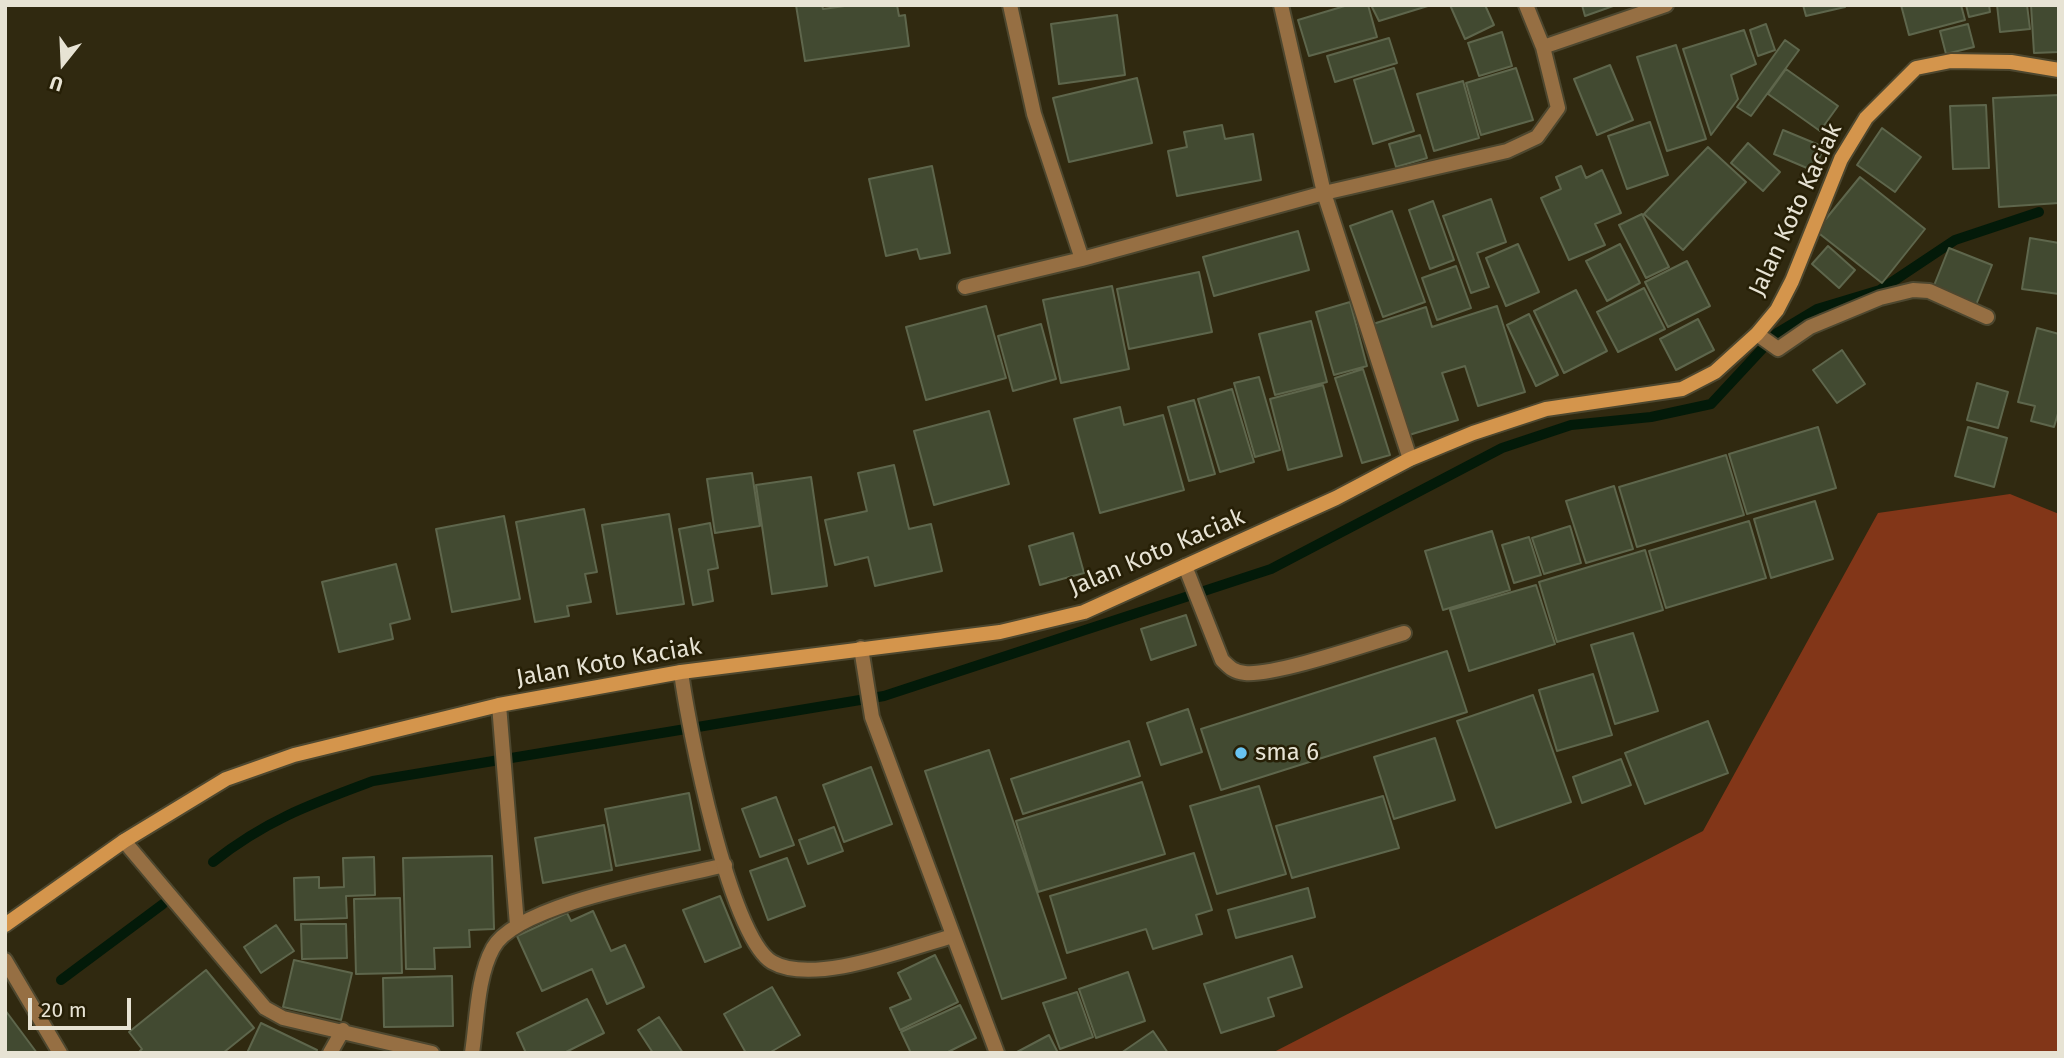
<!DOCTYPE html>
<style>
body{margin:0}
#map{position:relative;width:2064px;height:1058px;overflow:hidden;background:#302910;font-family:"Fira Sans",sans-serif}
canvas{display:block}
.frame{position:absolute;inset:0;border:7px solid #e7e3d4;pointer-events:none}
.north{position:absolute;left:28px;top:28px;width:70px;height:70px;-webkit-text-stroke:5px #261f06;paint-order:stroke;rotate:198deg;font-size:19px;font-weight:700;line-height:28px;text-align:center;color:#e7e3d4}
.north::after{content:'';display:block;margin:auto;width:24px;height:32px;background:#e7e3d4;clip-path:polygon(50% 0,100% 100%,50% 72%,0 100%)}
.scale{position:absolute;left:28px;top:998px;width:103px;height:32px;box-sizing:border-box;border:4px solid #e7e3d4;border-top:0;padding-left:9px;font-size:21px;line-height:24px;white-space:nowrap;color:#e7e3d4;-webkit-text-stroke:5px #261f06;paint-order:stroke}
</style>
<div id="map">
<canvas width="2064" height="1058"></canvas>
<div class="frame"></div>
<div class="north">U</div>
<div class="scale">20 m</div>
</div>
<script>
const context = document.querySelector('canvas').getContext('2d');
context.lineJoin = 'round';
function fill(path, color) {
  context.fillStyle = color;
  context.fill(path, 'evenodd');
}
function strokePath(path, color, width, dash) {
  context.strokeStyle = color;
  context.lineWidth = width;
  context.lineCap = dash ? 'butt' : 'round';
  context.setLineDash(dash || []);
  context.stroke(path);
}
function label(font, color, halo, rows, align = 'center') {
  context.font = font + ' "Fira Sans",sans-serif';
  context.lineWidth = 5;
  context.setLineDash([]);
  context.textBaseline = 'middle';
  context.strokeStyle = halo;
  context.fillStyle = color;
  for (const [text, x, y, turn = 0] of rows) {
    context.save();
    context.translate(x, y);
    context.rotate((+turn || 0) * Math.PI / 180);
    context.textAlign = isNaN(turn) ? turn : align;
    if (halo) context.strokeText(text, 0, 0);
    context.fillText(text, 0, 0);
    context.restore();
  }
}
const forest = new Path2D(`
 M2010 494 2059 514V1053H1272L1703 831 1878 513Z`);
const stream = new Path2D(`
 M213 862C266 820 311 804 373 781L884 696 1271 569 1502 448 1571 425 1651 417 1711 404 1777 333 1817 309 1880 290 1955 240 2039 212
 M61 980 163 904`);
const building = new Path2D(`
 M796 5H822L823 9 852 5H897L899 16 905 15 909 46 805 61Z
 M1348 5H1368L1377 37 1309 56 1298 20Z
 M1371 5H1431L1379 21Z
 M1450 5H1485L1494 25 1465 39Z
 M1582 5H1616L1585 16Z
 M1803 5H1845V7L1806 16Z
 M1901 5H1961L1965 20 1909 35Z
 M1966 5H1989L1990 12 1969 17Z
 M1997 5H2027L2030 29 2000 32Z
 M2031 5H2059V52L2034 53Z
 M1117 15 1125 75 1059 84 1051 24Z
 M1766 24 1775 50 1758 56 1750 30Z
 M1968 24 1974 47 1946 54 1940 31Z
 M1744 30 1756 64 1731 75 1738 99 1711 135 1683 49Z
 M1502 32 1512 66 1479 76 1468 43Z
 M1389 38 1397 63 1335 82 1327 56Z
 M1785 40 1799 50 1751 116 1737 107Z
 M1676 45 1706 139 1667 151 1637 57Z
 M1610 65 1633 120 1597 135 1574 79Z
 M1394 68 1414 131 1373 144 1354 80Z
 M1516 68 1533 120 1481 135 1466 83Z
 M1786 69 1838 106 1820 131 1768 94Z
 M1137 78 1152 143 1069 162 1053 98Z
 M1463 81 1479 138 1434 151 1417 94Z
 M2059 95V203L1999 207 1993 98Z
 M1986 105 1989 168 1953 169 1950 106Z
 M1650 122 1668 175 1627 189 1608 136Z
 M1222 125 1225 139 1253 134 1261 180 1177 196 1168 151 1187 147 1184 132Z
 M1882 128 1921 157 1895 192 1857 165Z
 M1783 130 1824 147 1814 171 1774 154Z
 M1420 135 1427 158 1396 167 1389 144Z
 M1748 143 1780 172 1763 191 1731 163Z
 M1708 147 1746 182 1683 250 1644 214Z
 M932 166 950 253 920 259 917 249 886 256 869 179Z
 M1581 166 1586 178 1602 170 1621 213 1595 224 1605 245 1569 260 1541 198 1561 189 1556 177Z
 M1860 177 1925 229 1882 283 1816 231Z
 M1491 199 1506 242 1477 253 1489 287 1471 293 1443 216Z
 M1433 201 1454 260 1430 269 1409 210Z
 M1392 211 1425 302 1383 317 1350 226Z
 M1642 214 1669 267 1646 278 1619 225Z
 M1298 231 1309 270 1214 296 1203 257Z
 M2030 238 2059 243V294L2022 289Z
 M1518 244 1539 292 1506 306 1486 258Z
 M1620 244 1640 283 1607 301 1586 261Z
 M1828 246 1855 270 1839 288 1812 264Z
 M1949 248 1992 265 1976 305 1933 288Z
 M1687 261 1710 306 1668 327 1645 282Z
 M1456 266 1471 308 1437 320 1422 278Z
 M1199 272 1212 332 1129 349 1117 289Z
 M1112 286 1129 369 1061 383 1043 300Z
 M1644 288 1665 329 1618 352 1597 312Z
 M1576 290 1607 351 1564 373 1534 311Z
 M1350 302 1367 366 1334 375 1316 312Z
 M986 306 1006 378 926 400 906 327Z
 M1497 306 1525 392 1478 406 1465 366 1442 373 1458 420 1409 435 1373 324 1426 307 1432 327Z
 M1529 314 1558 375 1536 386 1507 325Z
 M1698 319 1714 350 1676 370 1660 339Z
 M1311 321 1327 382 1275 395 1259 334Z
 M1041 324 1056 379 1013 391 998 336Z
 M2037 328 2059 334V410L2054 427 2031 421 2035 406 2018 402Z
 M1842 350 1865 384 1837 403 1813 370Z
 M1363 369 1390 455 1362 463 1335 378Z
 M1259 377 1280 450 1255 457 1234 383Z
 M1977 383 2008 392 1998 428 1967 420Z
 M1323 385 1342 456 1288 470 1270 399Z
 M1232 389 1254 462 1220 472 1198 399Z
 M1194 400 1215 474 1189 481 1168 407Z
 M1120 407 1124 425 1163 415 1184 490 1100 513 1074 419Z
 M989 411 1009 484 934 505 914 431Z
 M1818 427 1836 488 1747 514 1729 454Z
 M1968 427 2007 438 1994 487 1955 476Z
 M1726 455 1744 515 1637 547 1619 487Z
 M894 465 909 529 931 524 942 571 875 586 868 557 835 565 825 520 867 511 858 473Z
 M752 473 760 526 715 533 707 479Z
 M811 477 827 586 772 594 756 485Z
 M1614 486 1633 549 1586 563 1566 501Z
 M1815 501 1833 559 1771 578 1754 519Z
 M584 509 597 572 585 574 591 602 567 606 569 616 535 622 516 522Z
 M669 514 684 604 617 614 602 525Z
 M504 516 520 599 452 612 436 529Z
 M1749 521 1766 578 1666 608 1649 551Z
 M710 523 718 568 708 570 713 601 693 605 679 529Z
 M1570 526 1581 563 1544 574 1532 538Z
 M1492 531 1510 590 1443 610 1425 551Z
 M1073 533 1084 573 1040 585 1029 546Z
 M1529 537 1541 575 1514 583 1502 545Z
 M1645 550 1663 610 1557 642 1539 582Z
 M396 564 410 619 390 624 393 639 339 652 322 582Z
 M1536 585 1555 644 1469 671 1450 610Z
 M1186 615 1196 645 1151 660 1141 629Z
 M1633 633 1658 711 1615 724 1591 645Z
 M1447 651 1467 712 1221 790 1201 729Z
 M1593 674 1612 735 1557 751 1539 690Z
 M1533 695 1571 802 1496 828 1457 721Z
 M1188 709 1202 752 1161 765 1147 723Z
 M1708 721 1728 773 1645 804 1625 753Z
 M1435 738 1455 800 1394 819 1374 757Z
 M1129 741 1140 776 1023 814 1011 779Z
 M989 750 1066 978 1002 999 925 771Z
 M1621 759 1631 785 1582 803 1573 777Z
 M871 767 892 824 844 842 823 785Z
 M1142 782 1165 854 1038 892 1016 821Z
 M1259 786 1286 874 1217 894 1190 806Z
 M689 793 700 850 616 866 605 809Z
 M1383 796 1399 848 1292 878 1276 826Z
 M776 797 794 845 760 857 742 809Z
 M604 825 612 870 543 883 535 838Z
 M834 827 843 851 808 864 799 840Z
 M1194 853 1212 910 1196 915 1202 934 1153 949 1146 929 1067 953 1050 896Z
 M492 856 494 929 469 930 470 947 434 948 435 969H406L403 858Z
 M374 857 375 895 346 896 347 918 295 920 294 878 319 877V888L344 887 343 858Z
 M787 858 805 906 768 920 750 871Z
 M1308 888 1315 917 1236 938 1228 910Z
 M720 896 741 947 705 962 683 910Z
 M400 898 402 973 356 974 354 899Z
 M593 911 611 951 625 945 644 987 607 1004 592 969 542 991 517 936 567 913 571 921Z
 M301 924H346L347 958 302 959Z
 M276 925 294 951 261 973 244 947Z
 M935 955 958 1002 900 1030 890 1008 911 999 898 973Z
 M1292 956 1302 987 1268 998 1274 1016 1221 1033 1204 984Z
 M294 960 352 973 341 1020 283 1007Z
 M206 970 254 1028 223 1053H138L142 1049 129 1032Z
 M1128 972 1145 1021 1096 1038 1079 989Z
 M452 976 453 1026 384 1027 383 978Z
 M772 987 800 1035 769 1053H746L724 1014Z
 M1077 992 1093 1037 1060 1049 1043 1003Z
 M587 999 604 1033 564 1053H526L517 1033Z
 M960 1005 976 1038 946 1053H911L901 1032Z
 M5 1010 37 1053H5Z
 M659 1017 683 1053H653L638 1030Z
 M261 1023 317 1050 316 1053H247Z
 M1153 1031 1168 1053H1121Z
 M1049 1035 1058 1053H1018L1017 1052Z`);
const lane = new Path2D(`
 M1185 566 1222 660C1230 668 1234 672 1245 673 1275 676 1370 643 1404 633
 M499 705 517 925
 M472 1053C477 1020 477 977 493 948 517 903 674 878 725 865`);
const street = new Path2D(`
 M1010 5 1034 114 1082 259 1324 193 1507 151 1537 137 1558 108 1543 47 1526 5
 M1281 5 1324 193 1410 459
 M1543 47 1666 5
 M965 287 1082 259
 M1757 334 1778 349 1810 327 1880 298 1913 290 1929 291 1987 317
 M861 648 872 717 997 1053
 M681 672C688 725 729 936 772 962 813 986 909 948 953 936
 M124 841 265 1008 283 1018 432 1053
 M5 960 60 1053
 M330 1053 343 1030`);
const secondary = new Path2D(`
 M5 925 124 841 226 779 294 755 499 705 681 672 1000 632 1084 612 1336 498 1410 459 1473 433 1546 409 1682 389 1715 372 1757 334 1777 310 1792 281 1841 159 1866 118 1916 68 1951 61 2011 62 2059 70`);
const markers = [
 [1241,753,7,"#69c4f1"]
];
const streetNames = [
 ["Jalan Koto Kaciak",1796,210,-65],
 ["Jalan Koto Kaciak",1157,553,-23],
 ["Jalan Koto Kaciak",609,663,-10]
];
const poiNames = [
 ["sma 6",1255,753]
];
fill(forest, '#823618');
strokePath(stream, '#031a09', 10);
fill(building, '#424a31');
strokePath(building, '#5e664c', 2);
strokePath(lane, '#4d472f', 18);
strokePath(street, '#4d472f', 18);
strokePath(secondary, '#4d472f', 18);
strokePath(lane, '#966f43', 14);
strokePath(street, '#966f43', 14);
strokePath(secondary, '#d4954c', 14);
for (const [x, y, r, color] of markers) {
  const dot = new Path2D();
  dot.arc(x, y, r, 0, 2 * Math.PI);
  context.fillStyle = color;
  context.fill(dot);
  strokePath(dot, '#261f06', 2.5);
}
label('24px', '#e7e3d4', '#261f06', streetNames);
label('24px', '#e7e3d4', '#261f06', poiNames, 'left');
</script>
